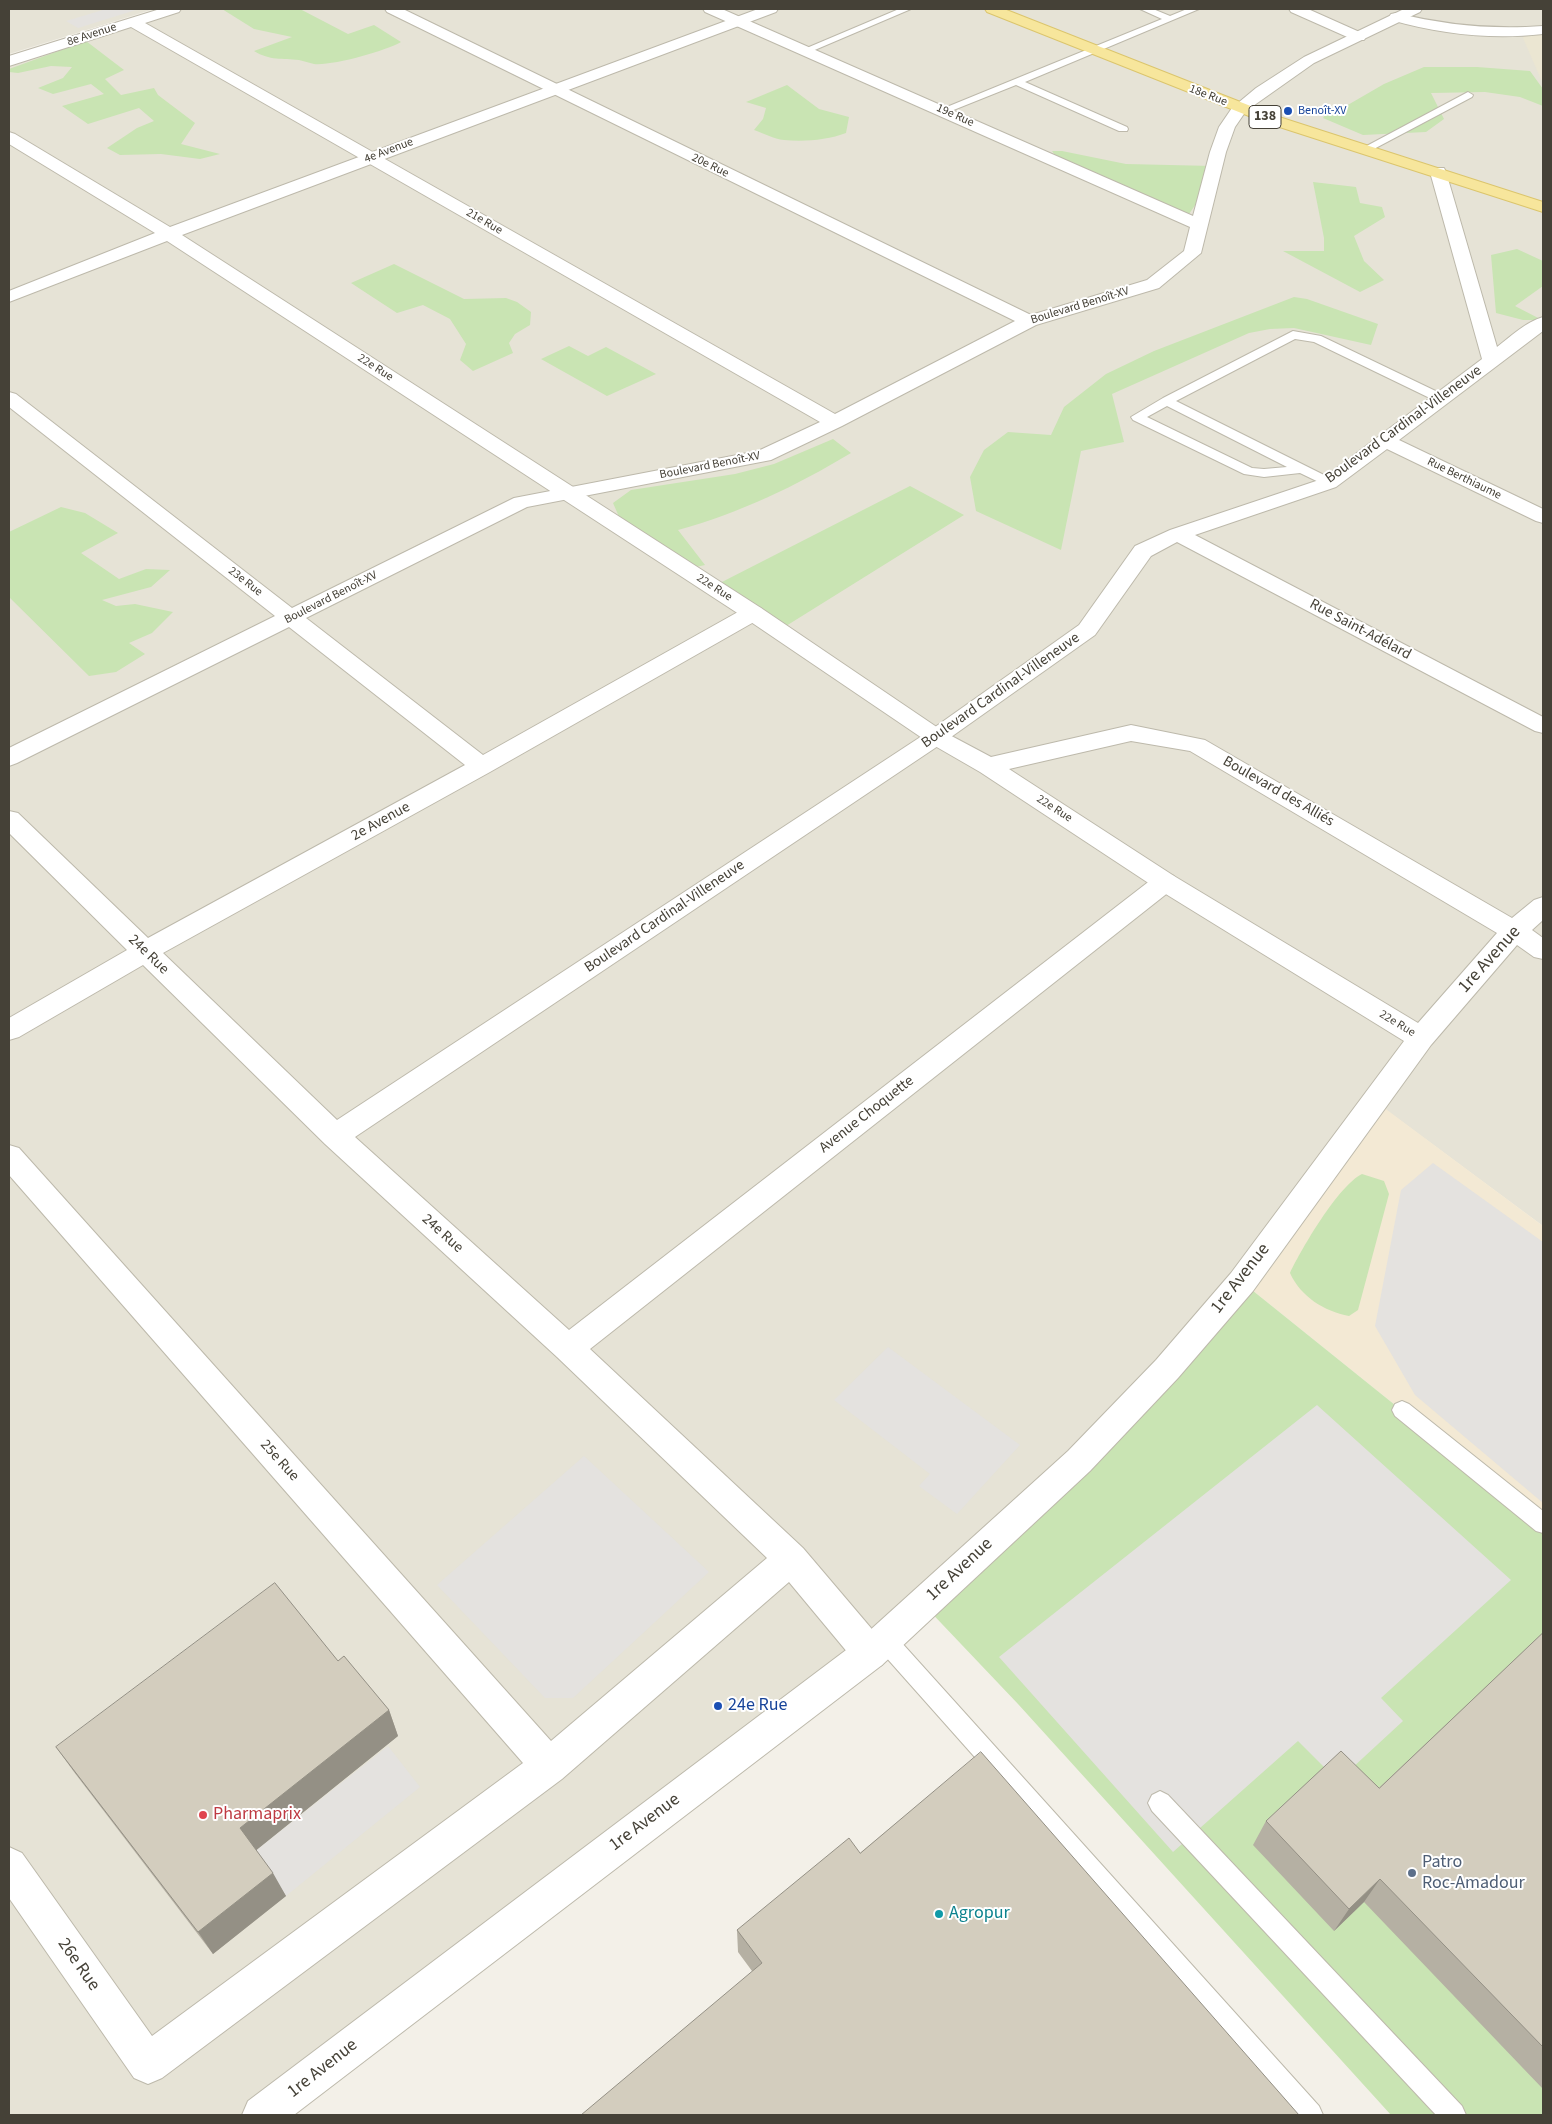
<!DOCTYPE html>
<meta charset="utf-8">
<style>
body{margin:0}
#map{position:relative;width:1552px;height:2124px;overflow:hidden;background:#f3f0e8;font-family:"Source Sans 3",sans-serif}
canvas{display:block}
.frame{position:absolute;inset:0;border:10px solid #454137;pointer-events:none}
</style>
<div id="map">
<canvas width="1552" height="2124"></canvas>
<div class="frame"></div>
</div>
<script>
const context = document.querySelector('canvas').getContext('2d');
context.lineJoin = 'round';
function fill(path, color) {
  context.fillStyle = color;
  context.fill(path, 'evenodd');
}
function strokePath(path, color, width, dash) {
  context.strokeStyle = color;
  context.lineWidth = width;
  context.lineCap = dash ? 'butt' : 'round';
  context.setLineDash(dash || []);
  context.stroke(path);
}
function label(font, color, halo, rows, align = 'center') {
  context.font = font + ' "Source Sans 3",sans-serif';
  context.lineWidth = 4;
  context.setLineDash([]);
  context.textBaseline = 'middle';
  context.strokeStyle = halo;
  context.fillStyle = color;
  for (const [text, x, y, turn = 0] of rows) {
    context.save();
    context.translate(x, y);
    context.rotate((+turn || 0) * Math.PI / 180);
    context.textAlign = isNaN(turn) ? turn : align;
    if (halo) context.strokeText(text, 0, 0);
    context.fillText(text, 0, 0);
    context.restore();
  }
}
const residential = new Path2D(`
 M9 9H154L9 54Z
 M174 9H1543V1226L1375 1102 1242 1282 870 1653 468 1957 262 2115H9V61Z`);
const commercial = new Path2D(`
 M1375 1101 1543 1226V1524L1242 1282Z`);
const education = new Path2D(`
 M1543 30V84L1520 31Z`);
const green = new Path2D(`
 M222 9H300L348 34 374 25 401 42C385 51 332 66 314 64 309 63 304 61 299 60 282 58 270 61 254 51L292 37 254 29Z
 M86 41 124 70 105 79 121 95 154 88 158 95 195 123 181 144 220 154 200 159 161 154 120 155 107 148 137 128 154 121 139 108 88 124 62 106 104 94 91 84 53 94 38 88 63 78 72 67 51 66 18 73 9 72V69Z
 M1424 67H1477L1530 71 1543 89V106L1520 97 1485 92 1431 93 1444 119 1426 132 1363 135 1323 118 1329 108 1346 106 1384 84Z
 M787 85 819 109 849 117 846 133C828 140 804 142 784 140 774 139 763 133 754 130L763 119 766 108 746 102Z
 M1052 151H1062L1126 164 1213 166 1200 198 1189 214 1162 206 1057 158Z
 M1313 182 1356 187 1360 203 1382 207 1385 217 1354 236 1364 261 1384 280 1360 292 1283 251H1324V238Z
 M1517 249 1543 261V286L1515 306 1542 320H1523L1496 313 1491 255Z
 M394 264 464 299 506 298 517 302 531 312 530 325 515 334 509 343 513 353 473 371 460 360 466 344 450 319 423 305 397 313 351 283Z
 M1294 297 1307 299 1378 324 1371 345 1294 328 1270 329 1249 333 1112 394 1124 442 1081 451 1061 550 976 511 970 477 984 450 1008 432 1051 435 1064 407 1106 374 1154 351Z
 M569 346 588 356 606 347 656 374 607 396 541 359Z
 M833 439 851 453C796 486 740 513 678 530L705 565 687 569 620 519 613 503 631 490 735 474 774 464Z
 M910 486 964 515 786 626 718 584Z
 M61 507 85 513 118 533 81 553 119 579 146 569 170 570 151 587 102 600 116 606 135 604 173 612 152 633 129 643 145 654 116 672 89 676 9 597V532Z
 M1362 1174 1384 1181 1389 1194 1358 1310 1349 1316C1324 1311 1301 1297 1290 1273 1302 1248 1338 1186 1362 1174Z
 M1242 1282 1543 1524V2115H1391L1018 1704 923 1604Z`);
const parking = new Path2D(`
 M106 9H139L78 28 66 21Z
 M1433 1163 1543 1242V1503L1415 1395 1375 1326 1401 1190Z
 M888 1347 1020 1445 957 1514 919 1486 930 1474 834 1400Z
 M1317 1405 1511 1580 1381 1698 1403 1721 1338 1781 1298 1741 1173 1852 999 1657Z
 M584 1456 709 1572 573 1698H545L437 1585Z
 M388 1746 420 1787 286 1896 254 1852Z`);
const service = new Path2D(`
 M899 9H911L810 52 807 53 802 50Z
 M1140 9H1153L1170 16 1187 9H1199L1025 82 1127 127 1128 129 1127 131H1119L1016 85 946 113 942 114 937 111 1162 19Z
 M1468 92 1473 95 1472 97 1370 151H1362L1361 149Z
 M1293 331 1321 336 1446 396 1448 399 1442 403 1438 402 1314 342 1295 339 1176 401 1334 480 1335 483 1329 487 1300 473 1264 477 1244 474 1133 420 1131 417 1163 398ZM1167 406 1287 467 1264 469 1252 468 1147 417Z
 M1402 1401 1409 1404 1543 1511V1533L1536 1531 1395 1416 1392 1410 1395 1404Z
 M884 1629 892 1632 1319 2106 1323 2115H1293L876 1646 873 1639 876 1632Z
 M1160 1791 1168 1795 1462 2106 1466 2115H1436L1152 1811 1148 1803 1152 1795Z`);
const minor = new Path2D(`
 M160 9H181L179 12 145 23 835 414 1015 321 387 12 385 9H403L1031 315 1147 280 1184 251 1190 227 705 12 703 9H722L1193 216 1210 152 1219 127 1234 105H1246L1248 108 1235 127 1226 152 1201 253 1159 288 1036 325 842 426 771 460 527 507 306 618 483 755 745 608 753 606 761 608 764 613 761 618 490 772 163 953 337 1120 928 732 1079 625 1135 546 1170 530 1322 479 1482 359 1430 172 1432 168H1444L1446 172 1497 347C1511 336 1526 322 1543 317V331L1399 440 1543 509V523L1536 521 1387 449 1336 487 1195 535 1543 717V733L1535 731 1177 542 1151 556 1095 635 944 742 355 1137 569 1330 1156 876 1165 873 1174 876 1178 882 1174 888 590 1349 803 1548 882 1641 887 1653 882 1665 870 1670 858 1665 789 1582 562 1779 162 2078 148 2084 134 2078 9 1898V1847L22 1853 152 2036 523 1763 9 1175V1145L19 1148 551 1741 767 1558 557 1357 325 1144 143 965 19 1037 9 1040V1018L127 950 9 833V811L18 813 148 938 465 765 289 627 17 763 9 766V748L275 616 9 407V392L16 394 292 608 514 498 758 451 820 422 131 27 9 66V56Z
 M1289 9H1308L1364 34 1366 37 1364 40H1354L1291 12Z
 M1396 13C1445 25 1492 30 1543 26V34C1491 40 1441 34 1391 20L1389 17 1391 14Z`);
const tertiary = new Path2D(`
 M758 9H778L776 12 182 235 761 608 944 732 991 757 1131 725 1205 740 1512 918 1534 900 1543 897V920L1532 930 1543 938V959L1534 957 1517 945 1431 1045 1253 1291 1178 1378 1090 1471 882 1665 294 2115H242L248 2101 858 1641 1068 1451 1156 1360 1231 1273 1404 1041 1156 888 980 772 928 742 745 618 167 241 9 302V291L155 233 9 144V132L15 134 170 227ZM1131 741 1190 751 1497 933 1418 1023 1174 876 1009 769Z
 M1404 9H1422L1420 12 1314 63 1246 111H1234L1232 108 1256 88 1304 57Z`);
const primary = new Path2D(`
 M985 9H1004L1276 116 1543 202V212L1264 122 987 12Z`);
const wall = new Path2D(`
 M1543 1633V2089L1364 1902 1334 1931 1253 1845 1266 1821 1379 1788Z
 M338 1661 389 1710 398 1736 256 1850 286 1896 213 1954 74 1772 56 1747Z
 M860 1853 1299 2115 752 1971 738 1952 737 1930Z`);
const shadedWall = new Path2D(`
 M389 1710 398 1736 254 1852 240 1828Z
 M273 1873 286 1896 213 1954 198 1932Z
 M1380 1879 1364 1902 1334 1931 1349 1909Z`);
const building = new Path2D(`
 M275 1583 338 1661 344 1656 389 1710 240 1828 273 1873 198 1932 56 1747Z
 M1543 1633V2047L1380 1879 1349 1909 1266 1821 1341 1751 1379 1788Z
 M981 1752 1299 2115H581L762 1963 737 1930 849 1838 860 1853Z`);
const markers = [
 [1288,111,5,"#1a4fb4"],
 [718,1706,5,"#1a4fb4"],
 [203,1815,5,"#e0444e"],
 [1412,1873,5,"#5c6f8a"],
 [939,1914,5,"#0f9aa8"]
];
const farStreetnames = [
 ["8e Avenue",92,35,-18],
 ["18e Rue",1208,96,21],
 ["19e Rue",955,116,24],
 ["4e Avenue",389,151,-21],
 ["20e Rue",710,166,26],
 ["21e Rue",484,222,30],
 ["Boulevard Benoît-XV",1080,306,-17],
 ["22e Rue",375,368,33],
 ["Boulevard Benoît-XV",710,466,-11],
 ["Rue Berthiaume",1464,479,26],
 ["23e Rue",245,582,38],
 ["22e Rue",714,588,33],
 ["Boulevard Benoît-XV",331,598,-27],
 ["22e Rue",1054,809,33],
 ["22e Rue",1397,1024,31]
];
const farTransitnames = [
 ["Benoît-XV",1298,111]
];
const shields = [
 [1265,117,32]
];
const shieldNames = [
 ["138",1265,117]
];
const streetNames = [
 ["Boulevard Cardinal-Villeneuve",1404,425,-36],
 ["Rue Saint-Adélard",1360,630,28],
 ["Boulevard Cardinal-Villeneuve",1001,691,-35],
 ["Boulevard des Alliés",1278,792,30],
 ["2e Avenue",381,822,-29],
 ["Boulevard Cardinal-Villeneuve",665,917,-34],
 ["24e Rue",148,955,44],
 ["Avenue Choquette",867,1115,-38],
 ["24e Rue",442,1234,42],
 ["25e Rue",279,1461,48]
];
const nearStreetnames = [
 ["1re Avenue",1490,960,-48],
 ["1re Avenue",1241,1279,-52],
 ["1re Avenue",960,1570,-43],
 ["1re Avenue",645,1823,-37],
 ["26e Rue",78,1965,55],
 ["1re Avenue",323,2069,-38]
];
const nearTransitnames = [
 ["24e Rue",728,1706]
];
const nearHealthnames = [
 ["Pharmaprix",213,1815]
];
const nearServicenames = [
 ["Patro",1422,1863],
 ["Roc-Amadour",1422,1884]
];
const nearCulturenames = [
 ["Agropur",949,1914]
];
fill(residential, '#e6e3d6');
fill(commercial, '#f3e9d4');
fill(education, '#ebe6d2');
fill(green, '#c9e4b3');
fill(parking, '#e4e2df');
strokePath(service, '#bdb9ab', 2);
strokePath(minor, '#bdb9ab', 2);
strokePath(tertiary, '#bdb9ab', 2);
strokePath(primary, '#dbc56d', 2);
fill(service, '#fff');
fill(minor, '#fff');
fill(tertiary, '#fff');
fill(primary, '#f7e69c');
fill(wall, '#b5b0a3');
fill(shadedWall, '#949085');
fill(building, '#d3cdbe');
strokePath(building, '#949085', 1);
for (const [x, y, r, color] of markers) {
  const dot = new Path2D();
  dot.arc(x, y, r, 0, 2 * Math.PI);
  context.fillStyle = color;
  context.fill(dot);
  strokePath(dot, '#fff', 2);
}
label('12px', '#454137', '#fff', farStreetnames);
label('12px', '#164399', '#fff', farTransitnames, 'left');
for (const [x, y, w] of shields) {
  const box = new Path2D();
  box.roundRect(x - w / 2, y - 11.5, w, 23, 4);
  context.fillStyle = '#fff';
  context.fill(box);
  strokePath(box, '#454137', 1);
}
label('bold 14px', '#454137', null, shieldNames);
label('15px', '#454137', '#fff', streetNames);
label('18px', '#454137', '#fff', nearStreetnames);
label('18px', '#164399', '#fff', nearTransitnames, 'left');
label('18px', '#be3a42', '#fff', nearHealthnames, 'left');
label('18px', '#4e5e75', '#fff', nearServicenames, 'left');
label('18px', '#0d838f', '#fff', nearCulturenames, 'left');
</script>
